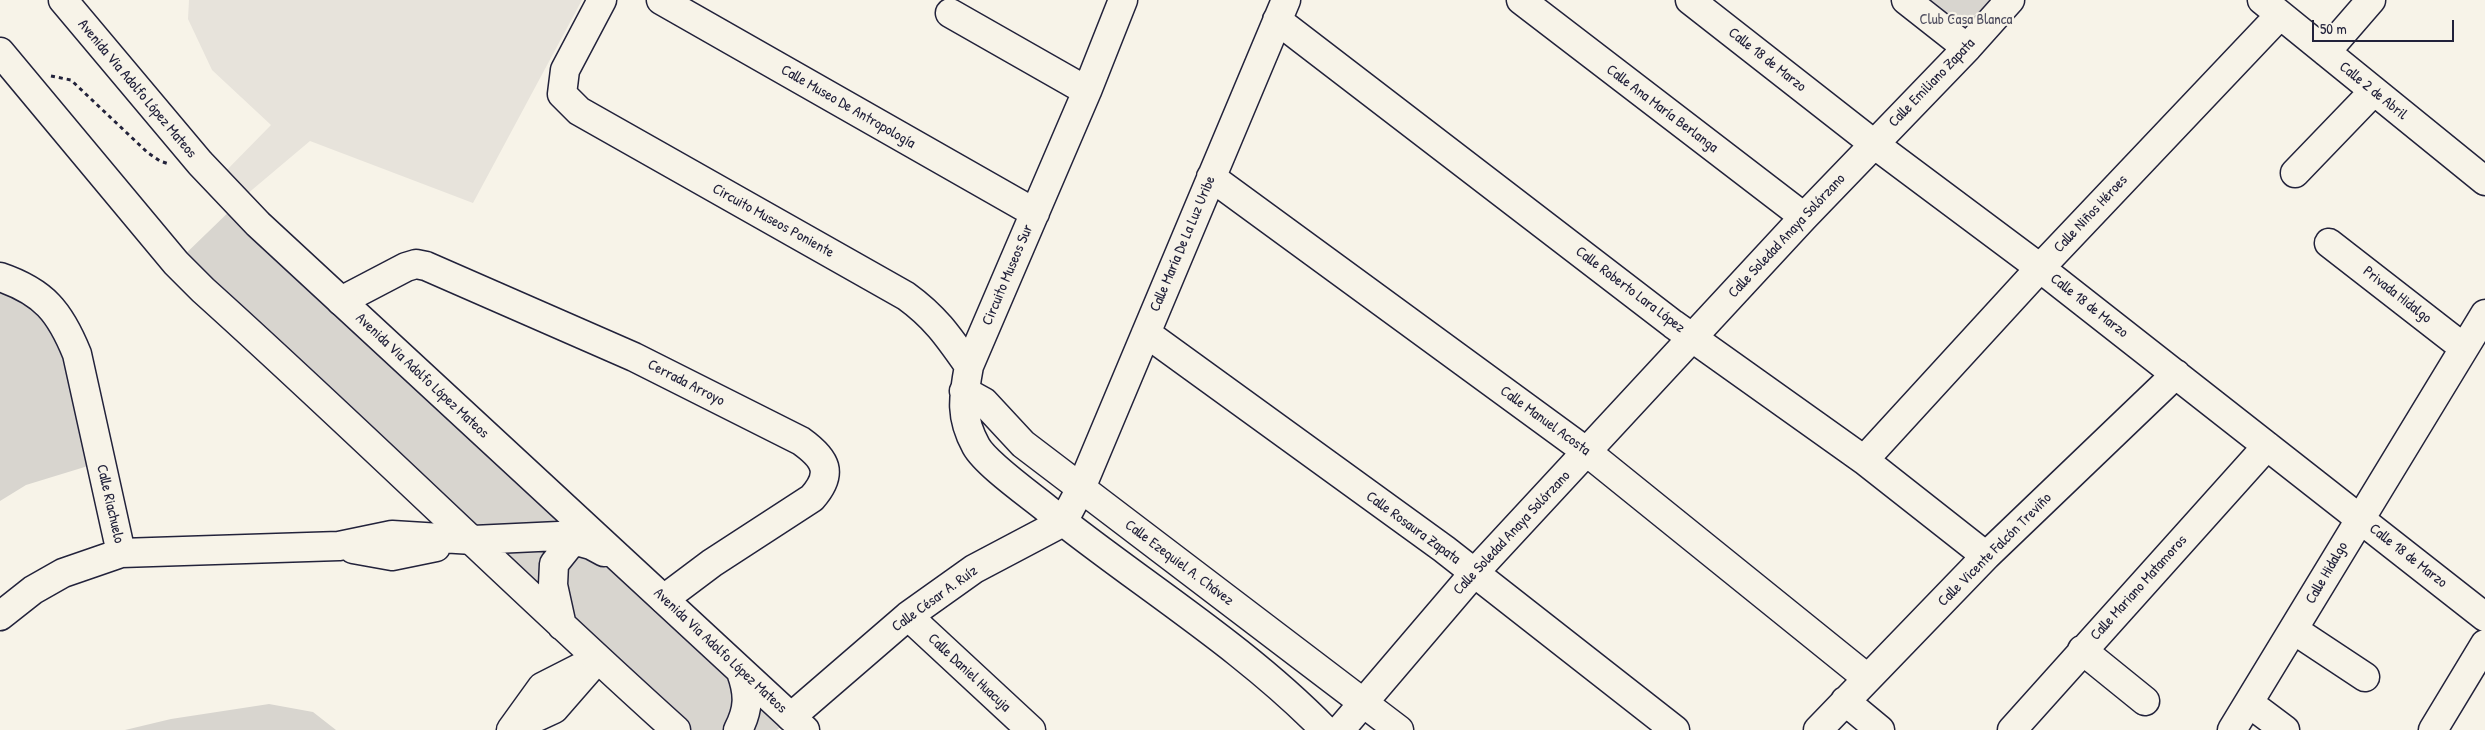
<!DOCTYPE html>
<meta charset="utf-8">
<style>
body{margin:0}
#map{position:relative;width:2485px;height:730px;overflow:hidden;background:#f7f3e8;font-family:"Patrick Hand",sans-serif}
canvas{display:block}
.scale{position:absolute;left:2312px;top:20px;width:142px;height:22px;box-sizing:border-box;border:2px solid #22223b;border-top:0;padding-left:6px;font-size:15px;line-height:18px;white-space:nowrap;color:#22223b;-webkit-text-stroke:4px #f7f3e8;paint-order:stroke}
</style>
<div id="map">
<canvas width="2485" height="730"></canvas>
<div class="scale">50 m</div>
</div>
<script>
const context = document.querySelector('canvas').getContext('2d');
context.lineJoin = 'round';
function fill(path, color) {
  context.fillStyle = color;
  context.fill(path, 'evenodd');
}
function strokePath(path, color, width, dash) {
  context.strokeStyle = color;
  context.lineWidth = width;
  context.lineCap = dash ? 'butt' : 'round';
  context.setLineDash(dash || []);
  context.stroke(path);
}
function label(font, color, halo, rows, align = 'center') {
  context.font = font + ' "Patrick Hand",sans-serif';
  context.lineWidth = 4.5;
  context.setLineDash([]);
  context.textBaseline = 'middle';
  context.strokeStyle = halo;
  context.fillStyle = color;
  for (const [text, x, y, turn = 0] of rows) {
    context.save();
    context.translate(x, y);
    context.rotate((+turn || 0) * Math.PI / 180);
    context.textAlign = isNaN(turn) ? turn : align;
    if (halo) context.strokeText(text, 0, 0);
    context.fillText(text, 0, 0);
    context.restore();
  }
}
const built = new Path2D(`
 M189 0H582L473 203 310 141 240 200 218 179 271 125 212 70 188 19Z`);
const green = new Path2D(`
 M1906 0H2011L1967 48Z
 M238 203 791 717 777 730H676L176 263Z
 M0 277 49 304 101 462 26 485 0 501Z
 M269 704 313 712 336 730H125L171 719Z`);
const path = new Path2D(`
 M51 76 71 80 148 153 160 161 169 164`);
const minor = new Path2D(`
 M602 0 565 70 562 94 579 111 906 296C935 317 948 336 969 366
 M661 0 1035 213
 M1123 0 1087 91 969 366C963 398 960 417 976 446 986 464 1030 495 1047 509 1139 583 1242 645 1325 730
 M1521 0 1804 217
 M1690 0 1874 144 2040 268 2485 617
 M1906 0 1967 48
 M2262 0 2485 181
 M950 13 1087 91
 M1277 20 1673 324 1864 460 1986 556
 M2326 52 2371 0
 M2295 173 2374 91
 M1211 177 1587 452 1867 678
 M2329 243 2464 348
 M0 277C44 292 60 312 77 354L121 553
 M341 301 406 267 416 264 426 266 634 357 801 441C826 459 834 473 812 498L712 563 664 599
 M1146 333 1444 549 1675 730
 M964 391 984 402 1023 444 1399 730
 M1864 460 2040 268 2280 15
 M353 549 392 556 436 547
 M0 616 33 590 63 573 121 553 339 546 392 535 473 540
 M908 616 1031 730
 M2294 630 2365 677
 M2082 650 2145 701
 M1845 701 1880 730
 M2249 703 2285 730
 M791 717 908 616 974 569 1063 522 1081 488 1286 0
 M515 727 554 709 588 670
 M511 730 542 687 597 659
 M1340 730 1474 573 1804 217 1967 48 2010 0
 M1818 730 1986 556 2176 374
 M2012 730 2267 446
 M2232 730 2485 314
 M2433 730 2485 644`);
const major = new Path2D(`
 M63 0 200 163 258 224 805 730
 M0 52 176 263 203 290C363 434 516 586 676 730
 M473 540 559 536 591 545 604 552
 M562 626 553 585 554 564 574 539
 M738 730C749 709 749 694 741 672`);
const parkNames = [
 ["Club Casa Blanca",1966,20]
];
const streetNames = [
 ["Calle 18 de Marzo",1767,60,38],
 ["Calle Emiliano Zapata",1932,83,-46],
 ["Avenida Via Adolfo López Mateos",137,89,50],
 ["Calle 2 de Abril",2373,91,39],
 ["Calle Museo De Antropología",848,107,30],
 ["Calle Ana María Berlanga",1662,109,37],
 ["Calle Niños Héroes",2091,214,-47],
 ["Circuito Museos Poniente",773,221,29],
 ["Calle Soledad Anaya Solórzano",1787,236,-47],
 ["Calle María De La Luz Uribe",1183,244,-67],
 ["Circuito Museos Sur",1008,275,-67],
 ["Calle Roberto Lara López",1630,290,37],
 ["Privada Hidalgo",2397,295,38],
 ["Calle 18 de Marzo",2089,306,38],
 ["Avenida Via Adolfo López Mateos",422,376,43],
 ["Cerrada Arroyo",686,383,27],
 ["Calle Manuel Acosta",1545,421,36],
 ["Calle Riachuelo",110,504,77],
 ["Calle Rosaura Zapata",1413,528,36],
 ["Calle Soledad Anaya Solórzano",1512,533,-47],
 ["Calle Vicente Falcón Treviño",1995,550,-45],
 ["Calle 18 de Marzo",2408,556,38],
 ["Calle Ezequiel A. Chávez",1179,563,37],
 ["Calle Hidalgo",2327,573,-60],
 ["Calle Mariano Matamoros",2139,588,-48],
 ["Calle César A. Ruíz",935,599,-36],
 ["Avenida Via Adolfo López Mateos",720,651,43],
 ["Calle Daniel Huacuja",969,673,43]
];
fill(built, '#e7e3db');
fill(green, '#d8d5cf');
strokePath(minor, '#22223b', 31);
strokePath(major, '#22223b', 31);
strokePath(path, '#22223b', 3, [4, 4]);
strokePath(minor, '#f7f3e8', 28);
strokePath(major, '#f7f3e8', 28);
label('15px', '#504f60', '#f7f3e8', parkNames);
label('15px', '#22223b', '#f7f3e8', streetNames);
</script>
